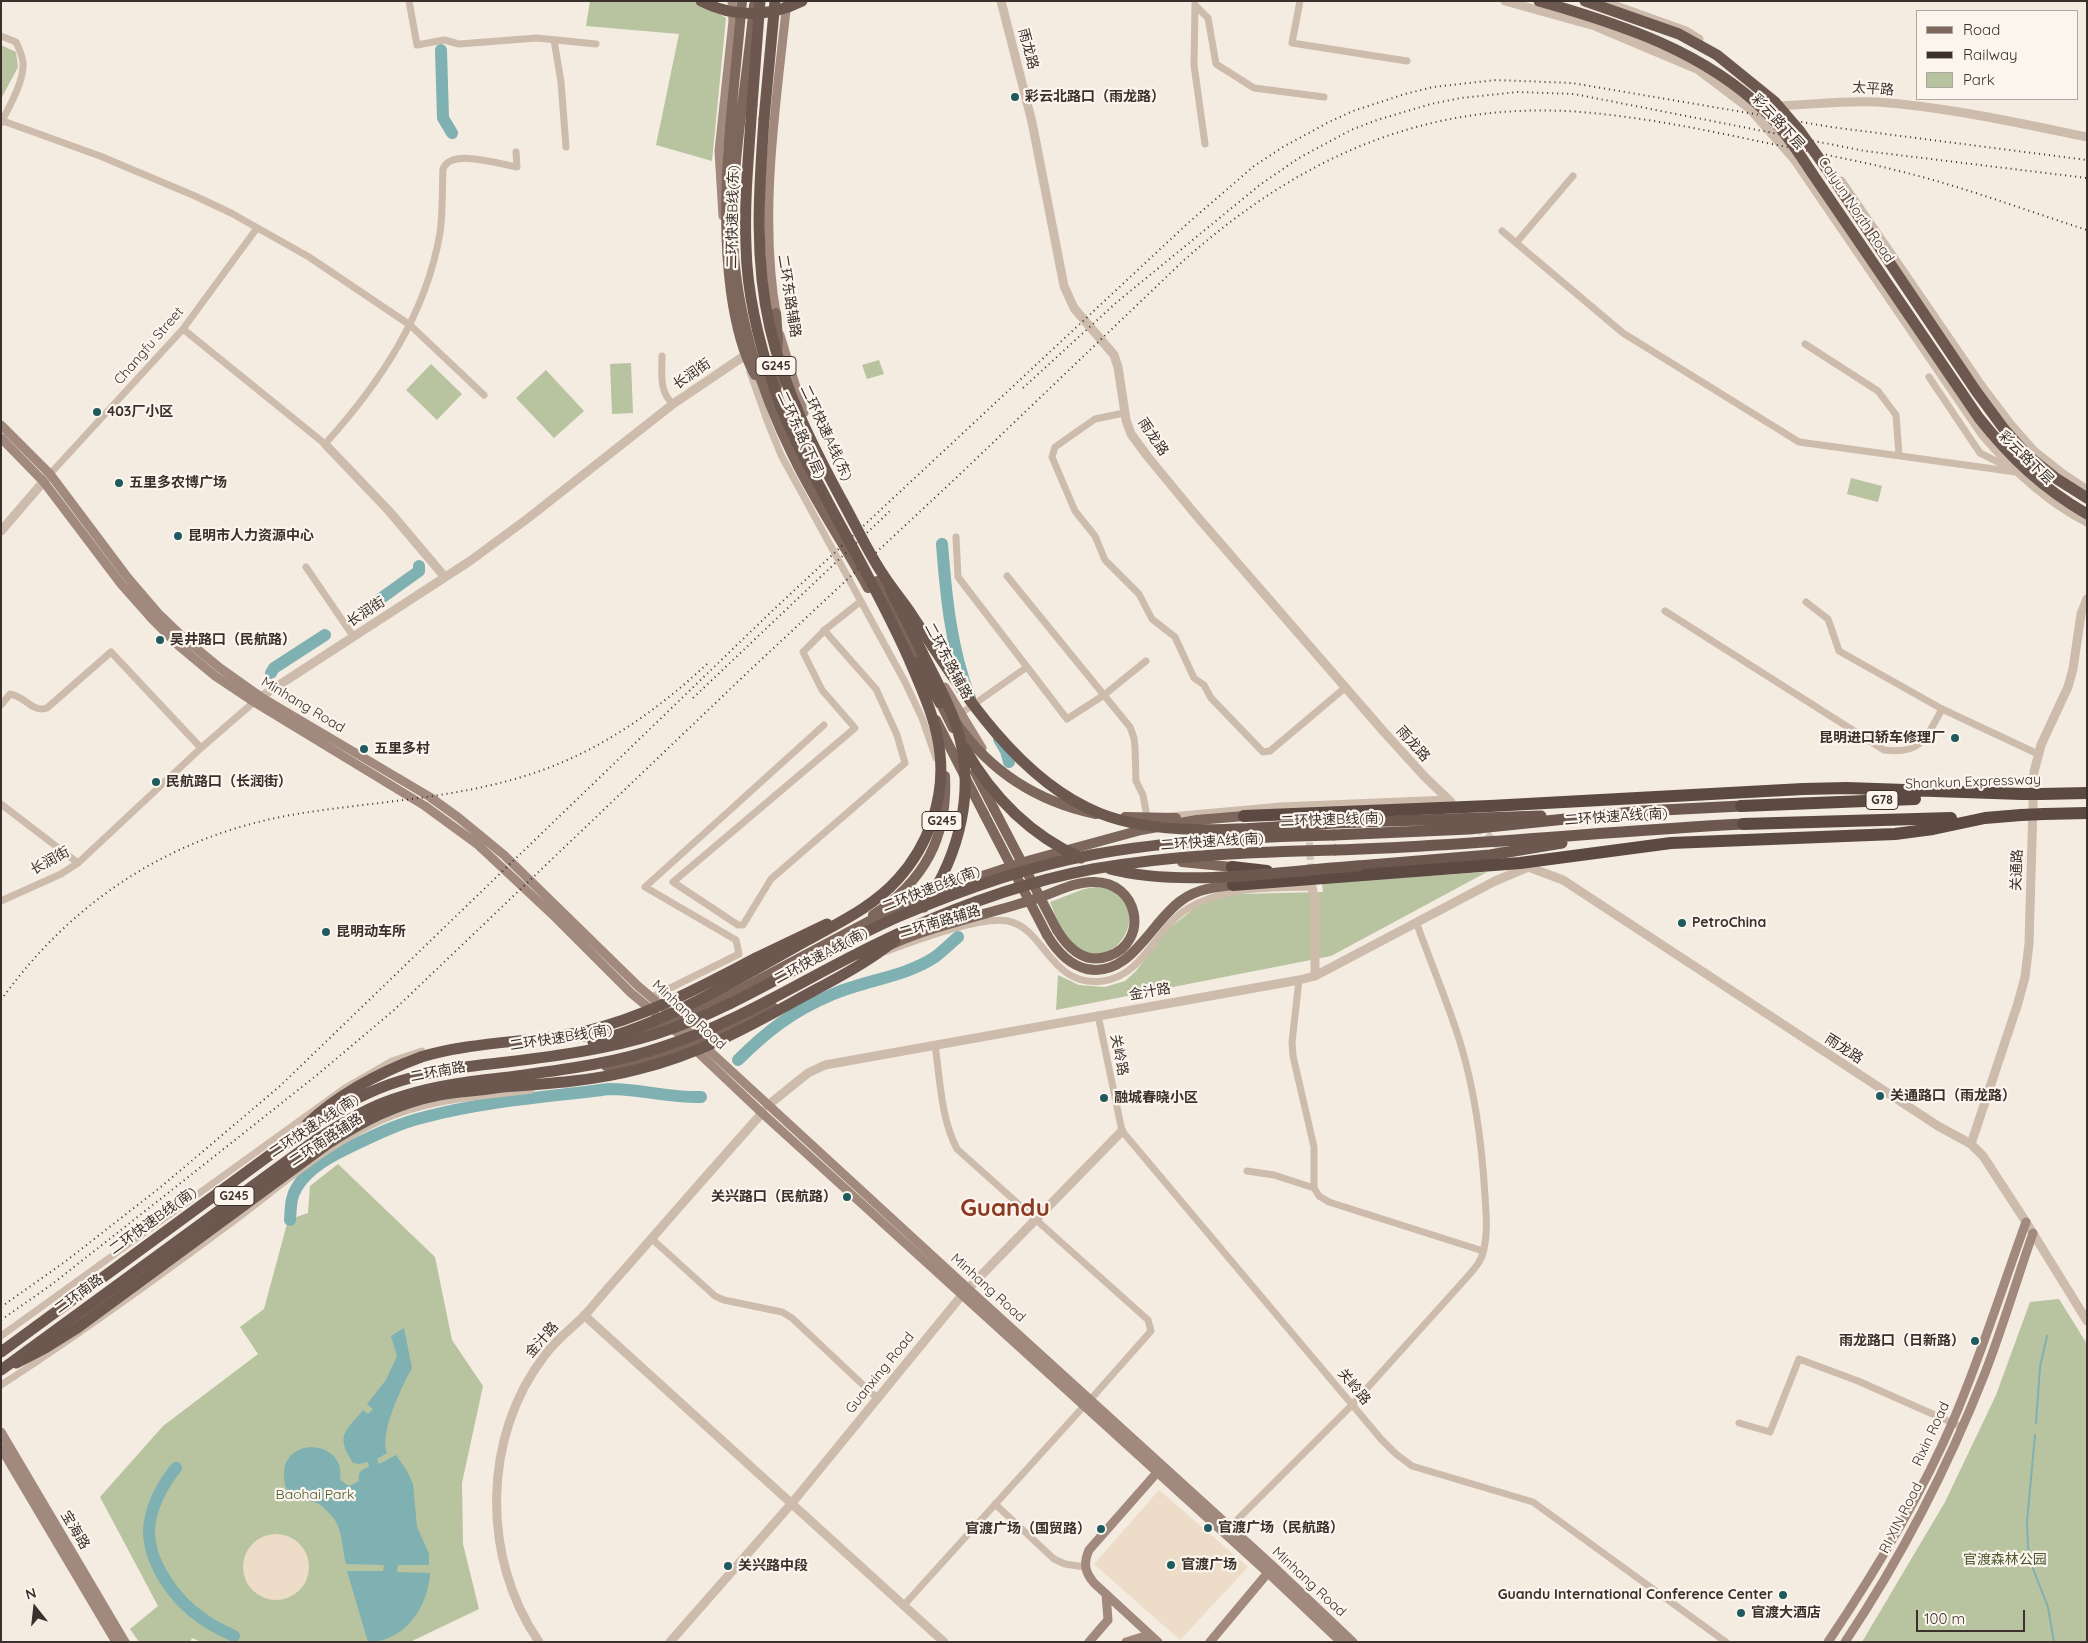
<!DOCTYPE html>
<meta charset="utf-8">
<style>
body{margin:0}
#map{position:relative;width:2088px;height:1643px;overflow:hidden;background:#f4ebe1;font-family:Quicksand,sans-serif}
canvas{display:block}
.frame{position:absolute;inset:0;border:2px solid #3b302b;pointer-events:none}
.legend{position:absolute;left:1916px;top:10px;width:162px;height:90px;box-sizing:border-box;background:#fbf5ee;border:1px solid #aea6a0;margin:0;padding:6px 9px;list-style:none;font-size:15px;color:#3b302b}
.legend li{display:flex;align-items:center;gap:10px;height:25px}
.legend b{width:25px;border:1px solid #aea6a0}
.north{position:absolute;left:10px;top:1583px;width:50px;height:50px;-webkit-text-stroke:4px #fbf5ee;paint-order:stroke;rotate:344deg;font-size:14px;font-weight:700;line-height:20px;text-align:center;color:#3b302b}
.north::after{content:'';display:block;margin:auto;width:18px;height:22px;background:#3b302b;clip-path:polygon(50% 0,100% 100%,50% 72%,0 100%)}
.scale{position:absolute;left:1916px;top:1610px;width:109px;height:22px;box-sizing:border-box;border:2px solid #3b302b;border-top:0;padding-left:6px;font-size:15px;line-height:18px;white-space:nowrap;color:#3b302b;-webkit-text-stroke:4px #fbf5ee;paint-order:stroke}
</style>
<div id="map">
<canvas width="2088" height="1643"></canvas>
<div class="frame"></div>
<ul class="legend">
<li><b style="height:6px;background:#7d675c"></b>Road</li>
<li><b style="height:6px;background:#3b302b"></b>Railway</li>
<li><b style="height:14px;background:#b8c4a0"></b>Park</li>
</ul>
<div class="north">N</div>
<div class="scale">100 m</div>
</div>
<script>
const context = document.querySelector('canvas').getContext('2d');
context.lineJoin = 'round';
function fill(path, color) {
  context.fillStyle = color;
  context.fill(path, 'evenodd');
}
function strokePath(path, color, width, dash) {
  context.strokeStyle = color;
  context.lineWidth = width;
  context.lineCap = dash ? 'butt' : 'round';
  context.setLineDash(dash || []);
  context.stroke(path);
}
function label(font, color, halo, rows, align = 'center') {
  context.font = font + ' Quicksand,"Noto Sans SC",sans-serif';
  context.lineWidth = 4.5;
  context.setLineDash([]);
  context.textBaseline = 'middle';
  context.strokeStyle = halo;
  context.fillStyle = color;
  for (const [text, x, y, turn = 0] of rows) {
    context.save();
    context.translate(x, y);
    context.rotate((+turn || 0) * Math.PI / 180);
    context.textAlign = isNaN(turn) ? turn : align;
    if (halo) context.strokeText(text, 0, 0);
    context.fillText(text, 0, 0);
    context.restore();
  }
}
const green = new Path2D(`
 M590 1H700L726 18 712 161 656 145 679 34 586 26Z
 M1 45 16 52 18 67 1 99Z
 M879 360 884 374 867 379 862 365Z
 M631 363 633 413 612 414 610 364Z
 M431 364 462 394 437 420 406 390Z
 M546 370 584 411 554 438 516 398Z
 M1851 478 1882 486 1878 502 1847 494Z
 M1487 872 1331 956 1056 1010 1058 975 1079 985 1105 987 1125 981 1136 971 1167 930 1192 910 1211 900 1238 894 1323 892 1322 883Z
 M1096 887C1101 888 1107 888 1112 890 1154 910 1113 978 1075 946 1062 935 1056 917 1050 902L1084 889Z
 M338 1164 435 1257 452 1340 483 1386 462 1483 463 1544 479 1609 410 1642H201L192 1638 190 1642H139L130 1629 158 1606 100 1497 163 1426 258 1354 240 1327 264 1309 288 1220 308 1213 310 1186Z
 M2059 1299 2087 1344V1642H1862L1945 1502 1996 1395 2030 1302Z`);
const plaza = new Path2D(`
 M1159 1490 1248 1567 1180 1640 1094 1564Z
 M243 1567a33 33 0 1 1 66 0a33 33 0 1 1-66 0Z`);
const water = new Path2D(`
 M404 1328 412 1368C402 1386 379 1433 387 1453L377 1459 379 1464 396 1455 407 1471 413 1484 417 1527 429 1554V1565H398L397 1572 430 1573C428 1607 405 1642 368 1642L347 1571H383L384 1565 346 1564C342 1549 343 1534 335 1520 332 1516 325 1509 322 1506 308 1495 285 1506 284 1476 282 1435 347 1439 340 1480L349 1486 359 1481C358 1471 361 1470 369 1467L368 1462 359 1464 353 1463C335 1435 345 1432 363 1410L368 1414 373 1409 367 1404 386 1380 397 1356 391 1336Z`);
const stream = new Path2D(`
 M2036 1423 2040 1367 2047 1336
 M2035 1435 2027 1522 2028 1547 2032 1566 2048 1607 2054 1642`);
const river = new Path2D(`
 M441 50 443 118 452 133
 M942 544C946 596 951 649 970 698
 M362 612 419 571V566
 M271 673 274 668 325 635
 M999 739 1006 751 1009 762
 M738 1060C767 1031 793 1011 831 995 865 980 905 977 935 957 943 951 951 943 958 937
 M290 1220C291 1209 290 1198 297 1187 309 1167 333 1155 354 1145 377 1134 400 1123 425 1117 484 1101 548 1097 609 1089 640 1089 671 1098 701 1097
 M176 1468C162 1485 150 1508 149 1530 149 1565 176 1601 203 1619 212 1626 224 1631 234 1636`);
const minorTunnel = new Path2D(`
 M1309 832 1311 874`);
const tertiaryTunnel = new Path2D(`
 M1476 826 1510 855`);
const minor = new Path2D(`
 M409 1 417 45 444 40 459 44 537 38 596 44
 M1195 1V5L1208 18 1216 64 1254 88 1324 97
 M1300 1 1292 43 1407 61
 M1195 5 1194 65 1205 144
 M1 36 16 42C19 49 24 58 23 66 23 83 9 107 1 123
 M554 40 561 82 566 147
 M3 121 100 156 195 196 231 213 309 257 410 325 484 395
 M1502 231 1623 333 1799 442 2016 472
 M1516 243 1573 176
 M183 329 325 444C380 383 426 315 440 233 443 212 442 190 443 169 451 148 499 164 517 167L516 152
 M1805 344 1878 391 1896 415 1899 455
 M662 356C662 374 659 392 673 404
 M750 372 768 423 781 455 905 682 922 718 936 758
 M1929 377 1980 453 2010 468
 M1124 413 1095 419 1055 447 1052 457 1075 511 1095 536 1105 560 1139 594 1152 619 1175 637 1194 678 1204 685 1211 698 1263 752 1270 751 1346 687
 M50 474 183 329 257 228
 M956 537 958 577 1067 719 1104 695 1146 661
 M306 567 353 636
 M1007 576 1130 727 1134 738 1135 747 1136 781 1143 795 1147 817
 M1806 602 1828 619 1839 651 1942 709 2038 754
 M1665 611 1884 750C1921 755 1926 738 1942 709
 M824 630 876 689 897 735 905 763 771 879 743 925H738L673 882 855 728 822 690 803 652 826 629 861 601
 M1 705 10 694C25 696 32 713 47 708L111 652 201 748
 M960 714 1027 667
 M1 804 78 863
 M1171 816 1281 806 1448 799
 M1 901 61 874 78 863 201 748 254 702
 M884 952C912 942 981 915 1008 921 1046 929 1050 988 1103 981 1143 976 1156 928 1187 909 1223 886 1271 888 1312 887V884
 M1299 980 1292 1042 1293 1056 1314 1147V1188L1319 1196 1329 1202 1483 1251
 M652 997 739 954 736 940 645 887 824 725
 M1098 1015 1122 1131 1381 1439 1396 1454 1412 1466 1533 1502 1726 1642
 M569 1038 596 1039
 M935 1045C940 1079 941 1119 957 1149L1148 1320 1151 1331 1090 1400
 M1247 1171 1274 1175 1314 1188
 M652 1239 715 1296 724 1300 782 1312 792 1318 878 1399
 M1 1336 345 1088 392 1061 422 1051
 M1 1385C79 1335 153 1281 227 1226 280 1187 332 1139 394 1115 438 1098 485 1096 531 1090
 M1739 1423 1770 1432 1799 1359 1858 1381 1962 1427
 M995 1504 1054 1559 1065 1564 1085 1567
 M1230 1527 1352 1405 1469 1275C1476 1267 1482 1260 1484 1249 1488 1231 1486 1214 1485 1196 1482 1145 1475 1091 1460 1042 1448 1003 1432 966 1418 927
 M904 1605 1084 1406`);
const tertiary = new Path2D(`
 M1001 1 1032 122 1064 286 1074 308 1114 355 1118 367 1126 420 1131 434 1148 457 1195 514 1384 732 1424 776 1451 802
 M1505 1 1595 26 1697 69 1750 109 1794 159 1982 434C2012 469 2046 501 2087 522
 M1602 1 1686 31 1699 39
 M1756 106C1796 107 1836 100 1877 102 1948 107 2018 123 2087 137
 M1841 181 1983 388 2011 425 2034 451 2063 474 2087 490
 M325 444 389 511 444 576
 M1 531 50 474
 M256 700 470 561 527 519 673 404 750 352
 M1523 865 1563 880 1938 1126 1971 1144 1983 1156 2026 1222 2087 1321
 M1312 887 1315 902V976
 M767 1106 808 1073 825 1065 1299 980 1315 976 1495 881 1526 868
 M1971 1144 2018 1003 2025 977 2029 944 2034 772 2041 745 2068 687 2073 669 2081 614 2087 599
 M584 1315 944 1642
 M539 1642C481 1558 482 1436 545 1355 556 1340 572 1328 585 1315 598 1300 611 1284 625 1269 670 1217 716 1165 762 1113
 M670 1642 792 1503 962 1295 1122 1131`);
const secondary = new Path2D(`
 M723 216 719 151 733 21 732 1
 M777 319C758 216 776 106 787 1
 M780 335 804 413
 M1 425 50 474 128 578 158 613 185 639 220 668 261 697 430 797 459 818 504 855 638 986 665 1009
 M1 438 43 481 121 584 152 619 179 646 215 676 254 702 425 806 477 844 555 917 631 993 655 1013
 M945 687 982 748
 M677 1021 974 1294 1273 1566 1353 1642
 M669 1025 762 1113 1268 1573 1341 1642
 M1 1432 125 1642
 M1 1448 116 1642
 M1089 1642 1108 1620 1106 1594
 M1126 1642 1142 1637 1155 1640
 M1158 1642 1094 1583C1085 1572 1083 1564 1089 1550L1161 1468
 M1210 1642 1271 1569
 M1828 1642C1875 1572 1920 1498 1953 1421 1981 1356 2002 1288 2026 1222
 M1845 1642C1901 1558 1948 1467 1985 1373 2003 1327 2017 1279 2033 1233`);
const primary = new Path2D(`
 M742 1C734 98 718 195 731 292 735 321 741 350 755 375
 M754 5C747 83 731 161 733 239 736 313 760 390 793 456 815 502 844 544 868 588
 M776 313 778 339 776 372 777 386
 M877 581 922 668
 M937 696 953 728
 M936 720 984 814
 M957 724C991 772 1039 802 1096 814
 M975 772 994 809
 M1125 817 1176 818
 M1182 862 1232 867
 M873 915C924 881 948 838 945 776
 M1047 935C1056 950 1069 965 1087 969 1131 978 1151 921 1182 900 1197 889 1215 887 1233 885
 M890 945C937 924 986 915 1035 899 1054 893 1073 882 1093 882 1139 881 1150 941 1109 956 1085 965 1068 948 1057 930
 M641 1034 734 993 877 917 958 884 1031 860 1141 830 1197 820 1244 816
 M606 1066C666 1059 721 1035 773 1007`);
const trunk = new Path2D(`
 M752 105 760 1
 M764 119 775 1
 M1826 168 1976 391 2004 429 2027 455 2057 479 2087 498
 M1812 173 1979 418C2011 458 2042 488 2087 514
 M890 589 922 652
 M1361 822 1541 816
 M1334 835 1469 829 1643 811 1741 806
 M1335 850C1471 846 1607 831 1743 824
 M1358 866 1490 855 1562 843
 M756 958 827 924
 M307 1124C340 1093 378 1073 421 1057
 M16 1363 45 1348 77 1328 326 1145C361 1122 397 1103 439 1095 459 1091 480 1091 501 1087`);
const motorway = new Path2D(`
 M2041 794 2087 793
 M1741 806 1915 799
 M2044 814 2087 813
 M1244 816 1490 806 1803 789 1847 788 2022 794
 M1743 824 1951 818
 M1232 867 1267 871
 M1233 885 1520 863 1671 843 1895 834 1933 829 1985 818 2021 815`);
const rail = new Path2D(`
 M1023 388 1117 302 1261 184 1299 158 1351 130 1377 120 1431 104 1461 98 1518 92 1574 94 1865 151 2087 178
 M693 698 891 510
 M1 1000C75 897 178 832 303 813 380 801 460 798 534 773 600 751 658 710 708 663
 M1 1307 66 1261 162 1186 280 1086 770 613 1187 224 1254 166 1283 147 1329 122 1353 111 1405 94 1433 87 1496 80 1572 83 1831 127 2087 160
 M1 1320 51 1285 168 1193 317 1075 394 1010 749 671 956 478 1182 262C1297 159 1424 100 1581 112 1641 117 1702 129 1762 142 1817 153 1872 163 1926 178 1980 193 2034 213 2087 230`);
const primaryBridge = new Path2D(`
 M994 809 1057 930
 M984 814 1047 935`);
const trunkBridge = new Path2D(`
 M701 1C733 18 770 17 802 1
 M1539 1C1620 24 1704 51 1766 112 1784 130 1798 152 1812 173
 M1585 1 1679 34 1717 55 1775 102 1799 130 1826 168
 M764 119C759 190 754 258 770 328 785 392 814 449 845 506 857 528 868 552 882 573 890 586 901 599 910 612 957 684 1016 780 1099 813 1173 843 1282 824 1361 822
 M922 652C934 676 947 699 956 725 977 788 960 854 924 907
 M917 662 940 703
 M964 747C991 795 1030 835 1081 858
 M1110 869C1184 888 1282 871 1358 866
 M593 1042C669 1022 738 979 806 941 838 923 873 907 898 879 928 846 945 799 940 754 937 721 922 690 909 659 885 605 856 554 828 502 809 466 788 430 775 390 759 344 747 295 746 246 744 199 749 152 752 105
 M421 1057C474 1041 531 1043 586 1031 646 1017 702 986 756 958
 M501 1087C547 1084 594 1081 639 1069 696 1055 745 1029 795 1001 829 982 865 965 895 940
 M1 1352 308 1127C337 1108 367 1091 400 1081 435 1070 471 1066 507 1062 557 1056 608 1049 656 1034 743 1006 817 952 900 916 961 890 1026 867 1091 855 1171 840 1253 837 1334 835
 M1 1370 317 1139C344 1122 371 1105 403 1096 437 1085 473 1081 509 1077 560 1070 612 1064 662 1047 748 1019 822 967 904 931 964 904 1029 881 1093 869 1173 855 1254 852 1335 850`);
const motorwayBridge = new Path2D(`
 M2022 794H2041
 M2021 815 2044 814`);
const markers = [
 [1015,97,5,"#1f5a5e"],
 [97,412,5,"#1f5a5e"],
 [119,483,5,"#1f5a5e"],
 [178,536,5,"#1f5a5e"],
 [160,640,5,"#1f5a5e"],
 [1955,738,5,"#1f5a5e"],
 [364,749,5,"#1f5a5e"],
 [156,782,5,"#1f5a5e"],
 [1682,923,5,"#1f5a5e"],
 [326,932,5,"#1f5a5e"],
 [1880,1096,5,"#1f5a5e"],
 [1104,1098,5,"#1f5a5e"],
 [847,1197,5,"#1f5a5e"],
 [1975,1341,5,"#1f5a5e"],
 [1208,1528,5,"#1f5a5e"],
 [1101,1529,5,"#1f5a5e"],
 [1171,1565,5,"#1f5a5e"],
 [728,1566,5,"#1f5a5e"],
 [1783,1595,5,"#1f5a5e"],
 [1741,1613,5,"#1f5a5e"]
];
const shields = [
 [776,366,40],
 [1882,800,32],
 [942,821,40],
 [234,1196,40]
];
const shieldNames = [
 ["G245",776,366],
 ["G78",1882,800],
 ["G245",942,821],
 ["G245",234,1196]
];
const streetNames = [
 ["雨龙路",1028,49,75],
 ["太平路",1873,89,4],
 ["彩云路下层",1778,122,47],
 ["Caiyun North Road",1856,210,56],
 ["二环快速B线(东)",733,217,-89],
 ["二环东路辅路",789,296,81],
 ["Changfu Street",149,346,-49],
 ["长润街",692,374,-35],
 ["二环快速A线(东)",826,433,65],
 ["二环东路(下层)",801,435,65],
 ["雨龙路",1153,437,56],
 ["彩云路下层",2026,458,44],
 ["长润街",366,612,-33],
 ["二环东路辅路",948,661,62],
 ["Minhang Road",303,705,31],
 ["雨龙路",1413,744,48],
 ["Shankun Expressway",1973,782,-2],
 ["二环快速A线(南)",1616,817,-4],
 ["二环快速B线(南)",1332,820,-2],
 ["二环快速A线(南)",1212,842,-4],
 ["长润街",50,861,-29],
 ["关通路",2017,870,-88],
 ["二环快速B线(南)",931,889,-21],
 ["二环南路辅路",940,922,-16],
 ["二环快速A线(南)",821,956,-28],
 ["金汁路",1150,992,-10],
 ["Minhang Road",689,1015,43],
 ["二环快速B线(南)",561,1038,-9],
 ["雨龙路",1844,1049,33],
 ["关岭路",1119,1055,79],
 ["二环南路",438,1072,-11],
 ["二环快速A线(南)",314,1126,-33],
 ["二环南路辅路",326,1140,-33],
 ["二环快速B线(南)",153,1221,-36],
 ["Minhang Road",988,1288,42],
 ["二环南路",79,1294,-36],
 ["金汁路",542,1340,-49],
 ["Guanxing Road",880,1373,-51],
 ["关岭路",1354,1387,50],
 ["Rixin Road",1931,1434,-65],
 ["RI XIN Road",1901,1518,-63],
 ["宝海路",75,1530,59],
 ["Minhang Road",1309,1582,43]
];
const poiNames = [
 ["彩云北路口（雨龙路）",1025,97],
 ["403厂小区",107,412],
 ["五里多农博广场",129,483],
 ["昆明市人力资源中心",188,536],
 ["吴井路口（民航路）",170,640],
 ["昆明进口轿车修理厂",1945,738,"right"],
 ["五里多村",374,749],
 ["民航路口（长润街）",166,782],
 ["PetroChina",1692,923],
 ["昆明动车所",336,932],
 ["关通路口（雨龙路）",1890,1096],
 ["融城春晓小区",1114,1098],
 ["关兴路口（民航路）",837,1197,"right"],
 ["雨龙路口（日新路）",1965,1341,"right"],
 ["官渡广场（民航路）",1218,1528],
 ["官渡广场（国贸路）",1091,1529,"right"],
 ["官渡广场",1181,1565],
 ["关兴路中段",738,1566],
 ["Guandu International Conference Center",1773,1595,"right"],
 ["官渡大酒店",1751,1613]
];
const parkNames = [
 ["Baohai Park",315,1495],
 ["官渡森林公园",2005,1560]
];
const townNames = [
 ["Guandu",1005,1209]
];
fill(green, '#b8c4a0');
fill(plaza, '#ecdcc8');
fill(water, '#7fb0b2');
strokePath(stream, '#7fb0b2', 2);
strokePath(river, '#7fb0b2', 12);
strokePath(minorTunnel, '#cfc6bd', 7, [7, 3.5]);
strokePath(tertiaryTunnel, '#cfc6bd', 9, [9, 4.5]);
strokePath(minor, '#cdbbac', 7);
strokePath(tertiary, '#cdbbac', 9);
strokePath(secondary, '#a18a7d', 9);
strokePath(primary, '#7d675c', 10);
strokePath(trunk, '#6c584f', 11);
strokePath(motorway, '#5c4a42', 12);
strokePath(rail, '#3b302b', 2, [1, 4]);
strokePath(primaryBridge, '#7d675c', 10);
strokePath(trunkBridge, '#6c584f', 11);
strokePath(motorwayBridge, '#5c4a42', 12);
for (const [x, y, r, color] of markers) {
  const dot = new Path2D();
  dot.arc(x, y, r, 0, 2 * Math.PI);
  context.fillStyle = color;
  context.fill(dot);
  strokePath(dot, '#fbf5ee', 2);
}
for (const [x, y, w] of shields) {
  const box = new Path2D();
  box.roundRect(x - w / 2, y - 9.5, w, 19, 4);
  context.fillStyle = '#fbf5ee';
  context.fill(box);
  strokePath(box, '#3b302b', 1);
}
label('bold 12px', '#3b302b', null, shieldNames);
label('14px', '#3b302b', '#fbf5ee', streetNames);
label('bold 14px', '#3b302b', '#fbf5ee', poiNames, 'left');
label('14px', '#4a5a2e', '#fbf5ee', parkNames);
label('bold 24px', '#8c3b22', '#fbf5ee', townNames);
</script>
